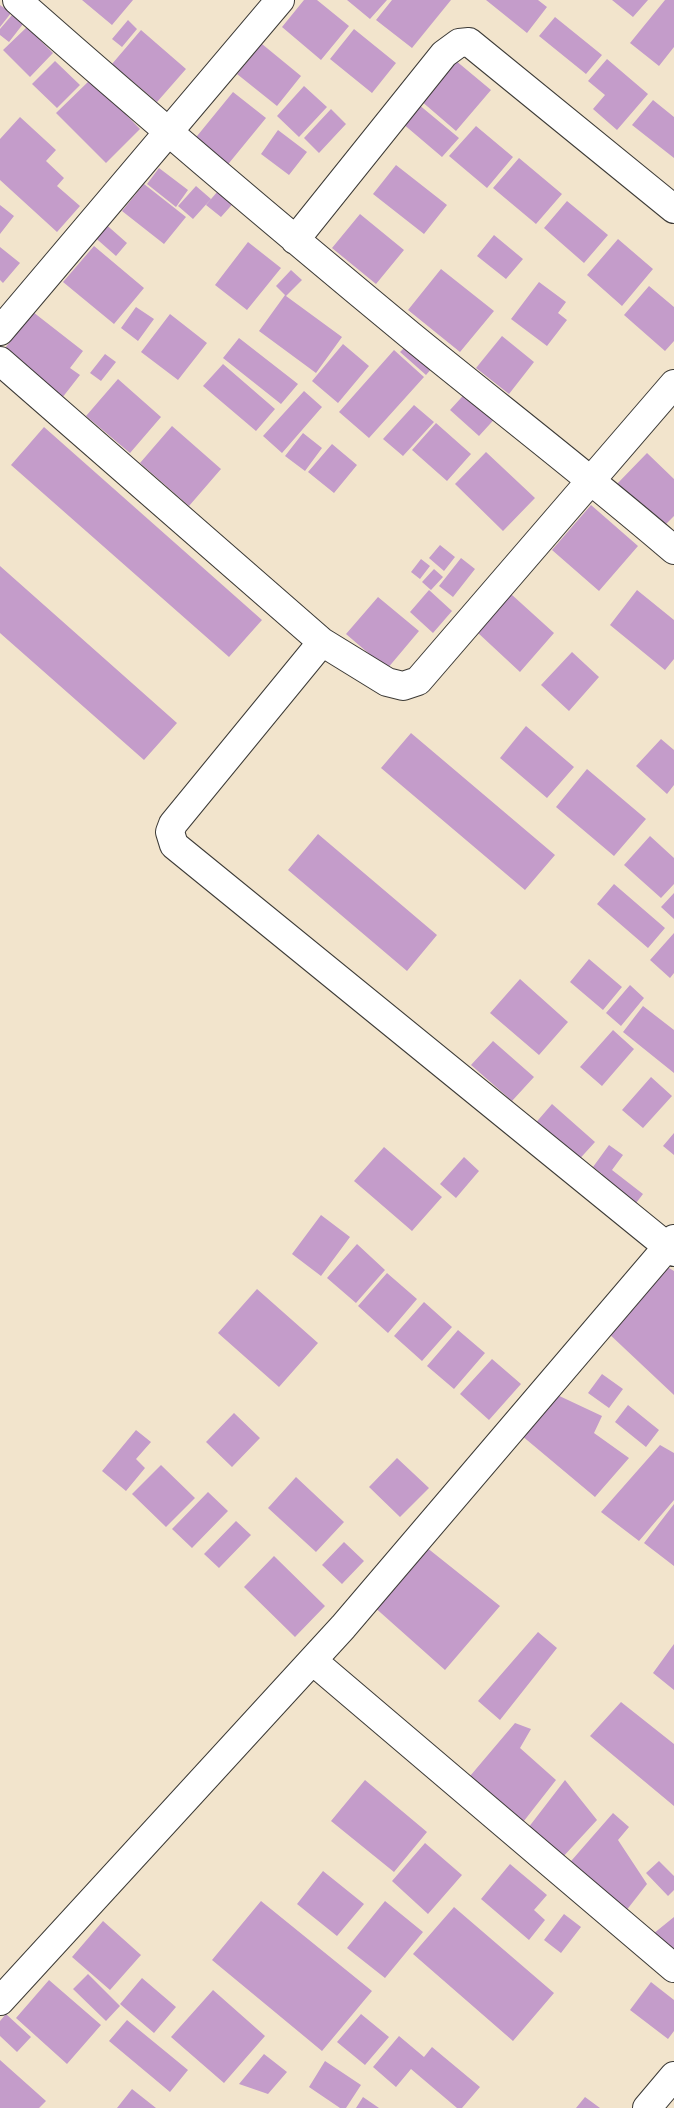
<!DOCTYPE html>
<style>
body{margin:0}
canvas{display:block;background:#f2e4cc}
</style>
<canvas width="674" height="2108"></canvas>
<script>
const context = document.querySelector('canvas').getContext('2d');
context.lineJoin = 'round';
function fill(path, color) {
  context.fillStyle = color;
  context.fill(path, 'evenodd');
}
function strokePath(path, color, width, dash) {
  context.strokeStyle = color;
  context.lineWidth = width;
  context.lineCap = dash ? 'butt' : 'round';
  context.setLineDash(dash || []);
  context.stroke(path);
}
const building = new Path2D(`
 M82 0H133L112 25Z
 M304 0H317L349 26 321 60 282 27Z
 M347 0H387L370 19Z
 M392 0H451L412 48 376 20Z
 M486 0H538L547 7 527 33Z
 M612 0H648L633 17Z
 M665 0H674V47L659 66 630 43Z
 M0 5 11 13 0 27Z
 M12 15 23 24 9 42 0 35V29Z
 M555 17 602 55 586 74 539 36Z
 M128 20 137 29 122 47 112 39Z
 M27 27 53 53 30 77 3 50Z
 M354 29 396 63 372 93 330 59Z
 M141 30 186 69 157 102 112 64Z
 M262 44 301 76 277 106 237 74Z
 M607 59 648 94 617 130 593 109 605 95 588 81Z
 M455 60 491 90 456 131 420 100Z
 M55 61 80 85 57 108 32 84Z
 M91 79 140 129 106 163 56 113Z
 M304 86 327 107 299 137 277 116Z
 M233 92 266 118 225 168 193 141Z
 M653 100 674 117V158L632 125Z
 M418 104 459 138 442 157 402 123Z
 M331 109 346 124 319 153 304 138Z
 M20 117 56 150 46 161 64 178 57 186 80 206 57 232 0 180V139Z
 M476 126 513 157 487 188 449 156Z
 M278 130 307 152 289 175 261 154Z
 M519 158 562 194 536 224 493 188Z
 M396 165 447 205 424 234 373 194Z
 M159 168 188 190 176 207 147 184Z
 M144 184 186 217 164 244 122 211Z
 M223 185 238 198 221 217 206 205Z
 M196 186 211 199 193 219 178 206Z
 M567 201 608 235 584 263 544 228Z
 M0 205 14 216 0 234Z
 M360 214 404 250 376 284 332 248Z
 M102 221 127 243 116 256 91 234Z
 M494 235 523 259 506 279 477 256Z
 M618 239 653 269 622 306 587 275Z
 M248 242 281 268 247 310 215 285Z
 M94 246 144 288 114 324 63 282Z
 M0 247 20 263 3 283 0 280Z
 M441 269 494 311 460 352 408 310Z
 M291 270 302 280 286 296 342 337 316 373 259 331 285 295 276 286Z
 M539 282 566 302 558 313 567 320 547 346 511 319Z
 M649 286 674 307V341L665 351 624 315Z
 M136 307 154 319 138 341 121 328Z
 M33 312 83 351 70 368 80 375 62 398 2 352Z
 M170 314 207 343 178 380 141 352Z
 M502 336 534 362 509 394 476 368Z
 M239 338 298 384 281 404 223 358Z
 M413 339 438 361 426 375 400 352Z
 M343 344 369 366 338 403 312 381Z
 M394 350 424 377 369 438 339 412Z
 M105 354 116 362 101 381 90 373Z
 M223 364 275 409 256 431 203 386Z
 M118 379 161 417 130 453 86 416Z
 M471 387 500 413 479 436 450 410Z
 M304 391 322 407 282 453 263 436Z
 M414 405 434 422 403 456 383 439Z
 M436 423 471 454 447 481 412 450Z
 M172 426 221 469 189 506 140 463Z
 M44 427 262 620 229 657 11 465Z
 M303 433 322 448 305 471 285 456Z
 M332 444 357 465 334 493 308 472Z
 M486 452 535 498 503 531 455 484Z
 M647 453 674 479V516L660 530 615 486Z
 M591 505 638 546 599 591 552 550Z
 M440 545 455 557 444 571 429 558Z
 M461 558 475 569 453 597 439 586Z
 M421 559 430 566 420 579 411 572Z
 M0 566 177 723 144 760 0 633Z
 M434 569 443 577 431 590 422 582Z
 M429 590 452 611 433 633 410 612Z
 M637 590 674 620V659L665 670 610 625Z
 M511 594 554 633 520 672 477 632Z
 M378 597 419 631 387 669 346 634Z
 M572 652 599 677 569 711 541 685Z
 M526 726 574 767 547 798 500 758Z
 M411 733 555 855 525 890 381 768Z
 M661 739 674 750V785L667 794 636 766Z
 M587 769 646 819 614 856 556 807Z
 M318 834 437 935 407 971 288 870Z
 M650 836 674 858V884L661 898 624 865Z
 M614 884 665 928 648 948 597 904Z
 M674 893V919L661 907Z
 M674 933V973L670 978 650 960Z
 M589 959 622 987 603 1010 570 982Z
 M520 979 568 1022 539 1055 490 1013Z
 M630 985 644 998 621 1026 606 1013Z
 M643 1006 674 1030V1073L623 1032Z
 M613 1030 634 1049 602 1086 580 1067Z
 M493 1041 534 1077 512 1101 471 1065Z
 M651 1077 672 1096 643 1128 622 1110Z
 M552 1104 595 1142 575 1164 533 1126Z
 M674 1133V1155L663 1146Z
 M609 1145 623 1155 612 1170 643 1194 633 1207 598 1180 602 1174 593 1167Z
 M384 1147 442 1197 412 1231 354 1181Z
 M464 1157 479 1171 456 1198 440 1184Z
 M321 1215 350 1237 321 1276 292 1254Z
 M357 1244 385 1270 356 1303 327 1278Z
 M664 1265 674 1271V1395L606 1331Z
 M387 1273 417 1299 388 1333 358 1306Z
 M257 1289 318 1343 279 1387 218 1333Z
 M424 1302 452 1327 422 1361 394 1336Z
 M458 1330 485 1353 454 1389 427 1366Z
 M492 1359 521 1384 489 1420 460 1394Z
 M602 1374 623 1389 609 1408 588 1393Z
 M553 1393 602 1416 594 1433 629 1458 595 1497 521 1435Z
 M628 1405 659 1430 646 1447 615 1422Z
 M234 1413 260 1438 232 1467 206 1442Z
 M136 1430 151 1442 136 1459 145 1468 126 1491 102 1471Z
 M660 1445 674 1453V1500L639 1541 601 1512Z
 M397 1458 429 1488 400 1517 369 1487Z
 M161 1465 195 1498 166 1527 132 1494Z
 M296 1477 344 1522 316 1552 268 1508Z
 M208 1492 228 1511 192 1548 172 1529Z
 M674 1504V1566L644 1543Z
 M236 1521 251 1535 219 1568 204 1554Z
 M344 1542 364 1561 342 1584 322 1565Z
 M421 1543 500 1606 445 1670 372 1605Z
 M274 1556 325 1606 295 1637 244 1587Z
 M538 1632 557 1648 500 1720 478 1701Z
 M674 1644V1690L653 1673Z
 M621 1702 674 1744V1806L590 1736Z
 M515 1723 531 1729 520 1748 556 1780 520 1826 465 1782Z
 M365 1780 427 1832 394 1872 331 1821Z
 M565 1780 597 1820 561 1859 525 1832Z
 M613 1813 629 1827 618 1840 647 1884 622 1916 565 1868Z
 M425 1843 462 1875 428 1914 392 1881Z
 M659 1861 674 1876V1890L668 1896 646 1873Z
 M510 1864 547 1895 534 1910 545 1920 529 1940 481 1899Z
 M323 1871 364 1904 337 1936 297 1904Z
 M261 1901 372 1991 322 2051 212 1960Z
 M385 1901 423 1932 385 1978 347 1948Z
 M454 1907 554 1993 513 2041 413 1954Z
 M564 1914 581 1927 561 1953 544 1940Z
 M674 1917V1958L648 1938Z
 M103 1921 141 1955 110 1990 72 1957Z
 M88 1974 120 2006 106 2021 73 1989Z
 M142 1978 176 2007 154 2033 120 2004Z
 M49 1980 101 2025 67 2064 16 2018Z
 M651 1982 674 2000V2031L668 2039 630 2010Z
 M213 1990 265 2036 224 2083 171 2037Z
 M6 2014 31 2037 17 2052 0 2036V2021Z
 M361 2014 389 2037 365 2065 337 2042Z
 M127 2020 188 2070 170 2092 109 2041Z
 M399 2036 424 2057 432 2047 480 2087 462 2108H457L411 2069 396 2087 373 2067Z
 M264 2054 287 2072 268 2094 239 2084Z
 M0 2060 46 2101 39 2108H0Z
 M325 2061 361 2085 346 2108H340L309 2087Z
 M132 2089 156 2108H117Z
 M363 2097 379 2108H356Z
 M585 2097 600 2108H576Z`);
const minor = new Path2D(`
 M17 0C146 114 277 225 410 335 498 407 588 476 674 550
 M295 240 444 54 459 43 469 42 674 209
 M0 331 280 0
 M0 361 322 642 173 824 170 832 174 845 674 1252
 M322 642 387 682 403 686 418 681 674 384
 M313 1661 674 1968
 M0 2001 343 1627 674 1239
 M647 2108 674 2076`);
fill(building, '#c49cca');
strokePath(minor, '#3c3a36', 30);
strokePath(minor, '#fff', 28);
</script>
